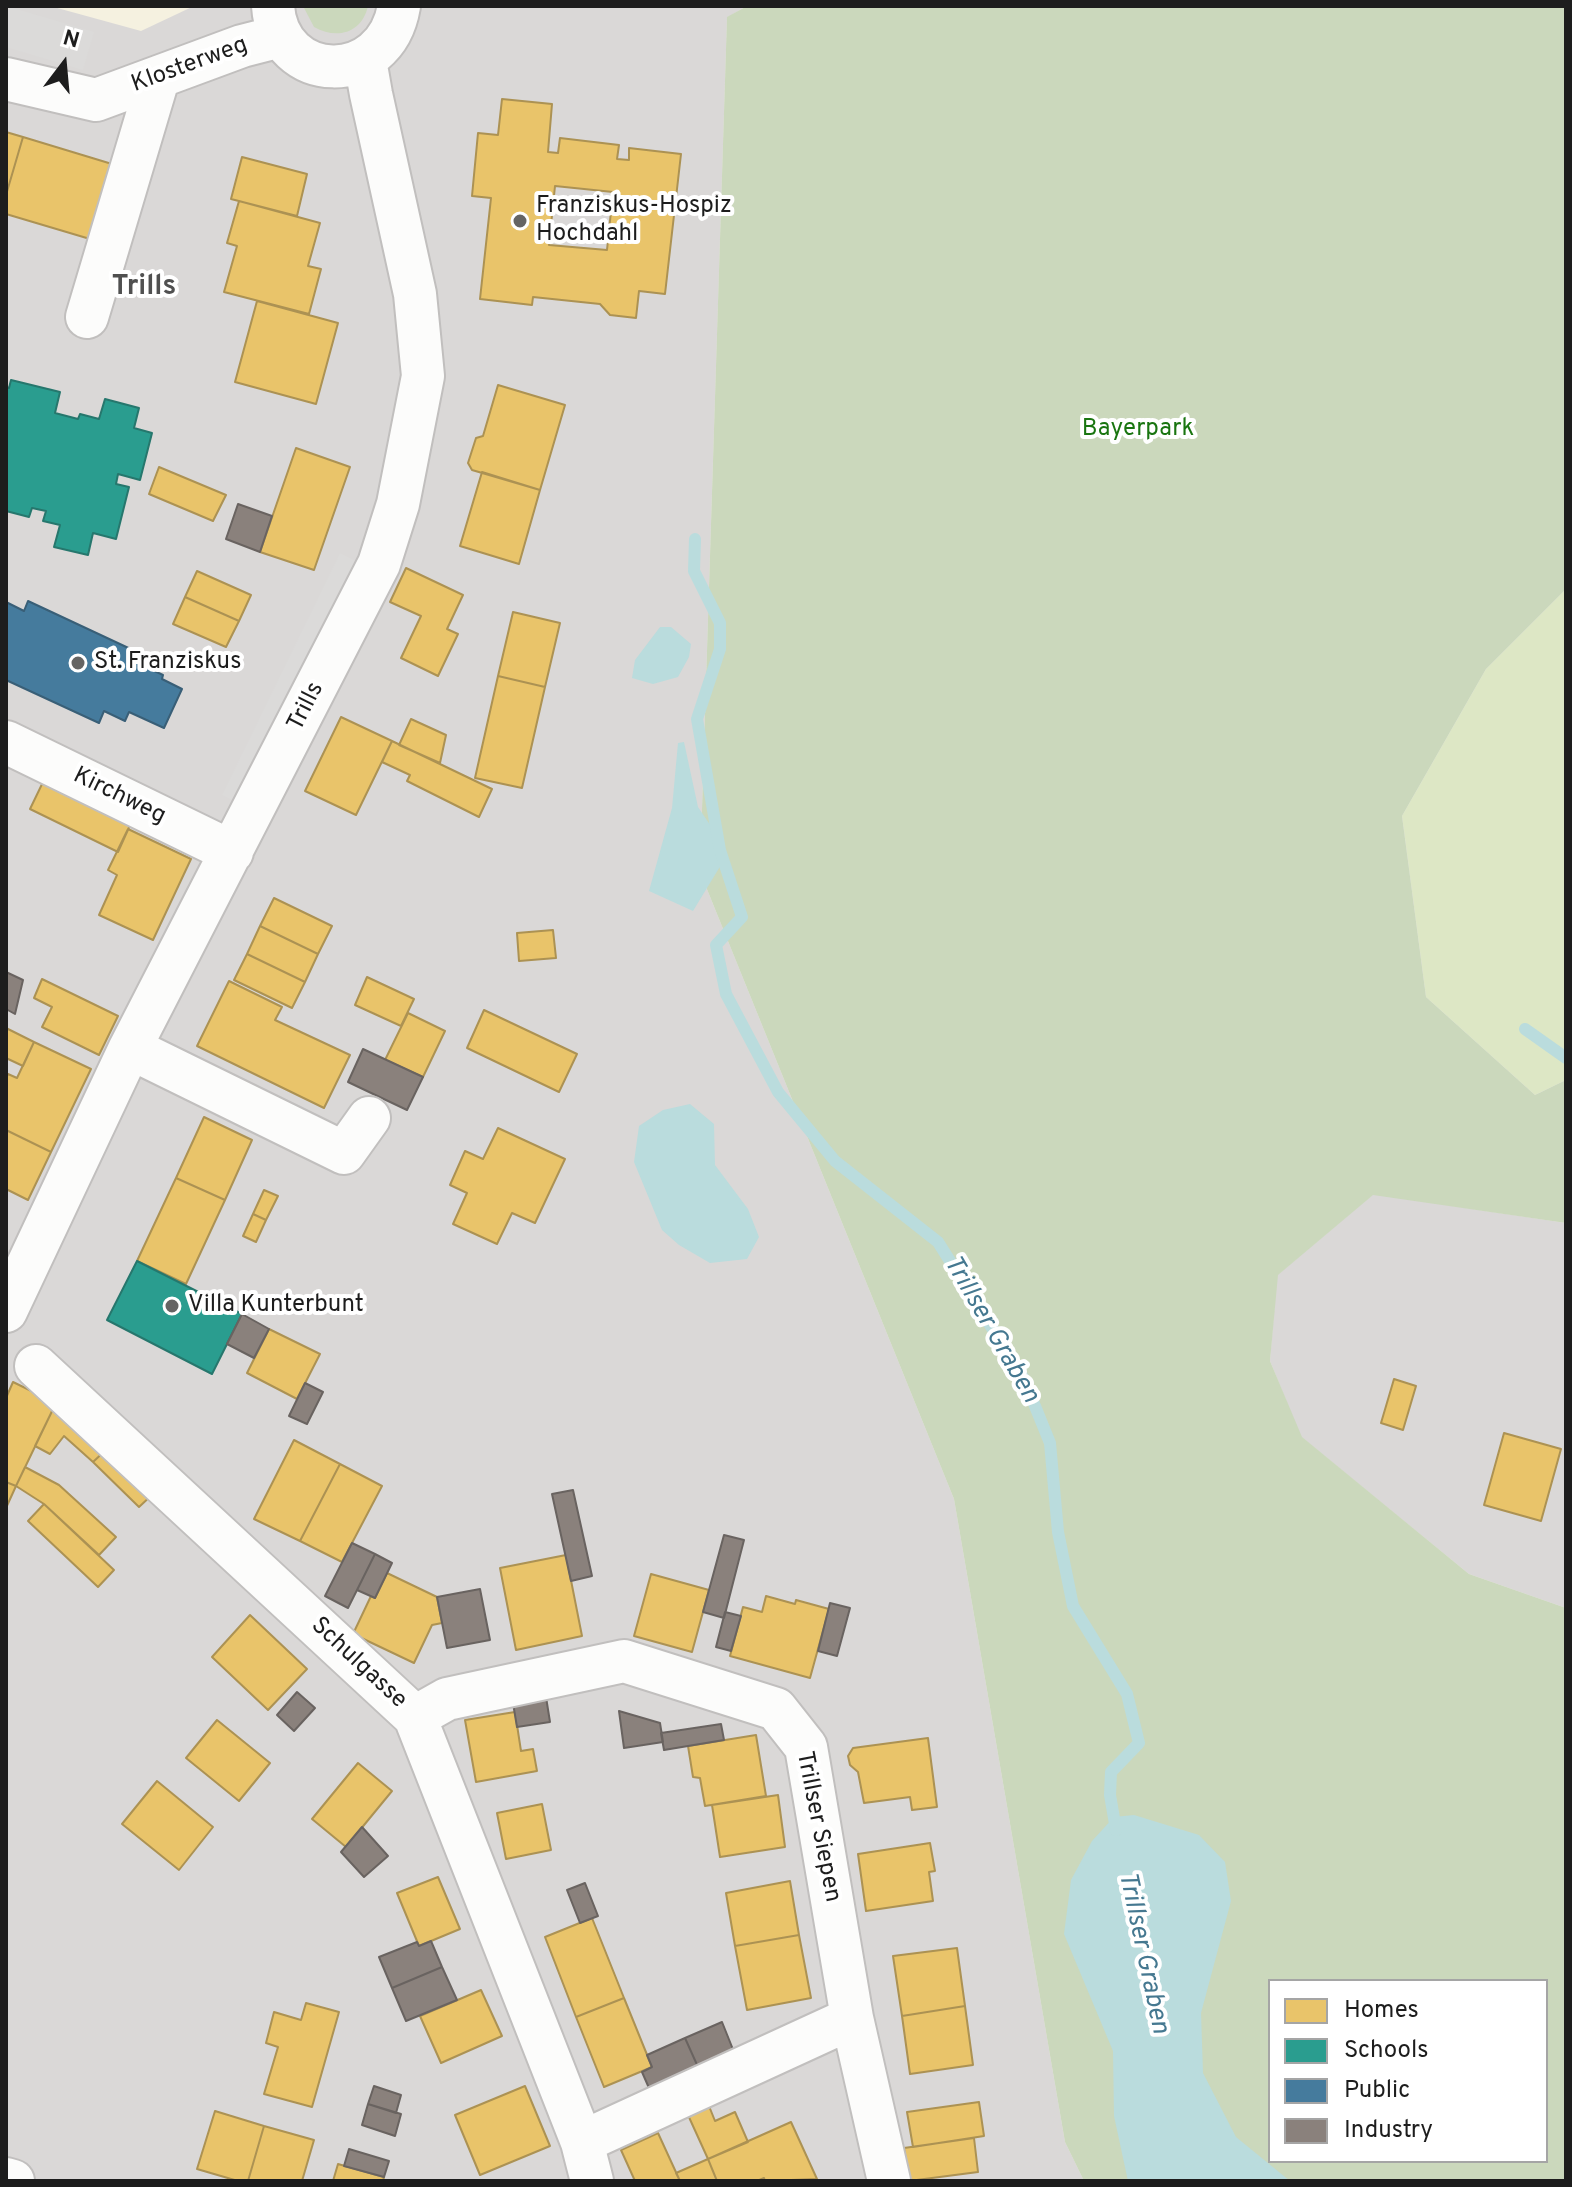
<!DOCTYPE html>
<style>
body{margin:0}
#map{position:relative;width:1572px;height:2187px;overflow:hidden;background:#ebe8e6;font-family:Overpass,sans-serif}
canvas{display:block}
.frame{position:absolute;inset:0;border:8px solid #1d1d1d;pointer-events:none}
.legend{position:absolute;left:1268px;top:1979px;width:280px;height:184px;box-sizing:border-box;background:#fff;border:2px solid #a5a5a5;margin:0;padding:10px 14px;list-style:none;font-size:24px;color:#1d1d1d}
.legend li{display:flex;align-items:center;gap:16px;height:40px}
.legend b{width:40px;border:2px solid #a5a5a5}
.north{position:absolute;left:24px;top:24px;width:80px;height:80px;-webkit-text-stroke:6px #fff;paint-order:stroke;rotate:16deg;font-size:22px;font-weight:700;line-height:32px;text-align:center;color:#1d1d1d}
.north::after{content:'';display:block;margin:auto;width:28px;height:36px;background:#1d1d1d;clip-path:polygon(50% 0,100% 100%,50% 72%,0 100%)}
</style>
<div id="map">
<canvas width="1572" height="2187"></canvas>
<div class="frame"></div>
<ul class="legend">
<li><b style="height:22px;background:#e9c46a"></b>Homes</li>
<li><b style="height:22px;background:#2a9d8f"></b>Schools</li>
<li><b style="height:22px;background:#457b9d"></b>Public</li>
<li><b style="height:22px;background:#8a817c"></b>Industry</li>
</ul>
<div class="north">N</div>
</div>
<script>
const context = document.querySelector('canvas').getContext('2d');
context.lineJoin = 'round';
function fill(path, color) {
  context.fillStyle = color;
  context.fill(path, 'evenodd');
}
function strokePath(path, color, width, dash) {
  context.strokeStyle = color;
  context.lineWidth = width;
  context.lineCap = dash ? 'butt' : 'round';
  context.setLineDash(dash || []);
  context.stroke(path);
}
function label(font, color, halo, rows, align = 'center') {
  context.font = font + ' Overpass,sans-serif';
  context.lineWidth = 8;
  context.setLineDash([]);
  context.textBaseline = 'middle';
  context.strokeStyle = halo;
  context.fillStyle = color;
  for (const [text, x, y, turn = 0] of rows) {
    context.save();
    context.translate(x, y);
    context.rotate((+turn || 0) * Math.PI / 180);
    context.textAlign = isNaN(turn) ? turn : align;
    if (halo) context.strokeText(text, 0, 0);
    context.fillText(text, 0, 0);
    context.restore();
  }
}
const residential = new Path2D(`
 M6 6H746L727 18 700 872 954 1499 1065 2142 1084 2181H6Z
 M1373 1194 1566 1223V1608L1469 1574 1301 1437 1270 1361 1277 1275Z`);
const education = new Path2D(`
 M50 6H194L141 31Z`);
const grass = new Path2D(`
 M1566 589V1080L1535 1095 1426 997 1402 816 1486 669Z`);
const forest = new Path2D(`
 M303 6H368C362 33 337 40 314 27Z
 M747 6H1566V589L1486 669 1402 816 1426 997 1535 1095 1566 1080V1223L1373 1195 1278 1275 1270 1361 1302 1437 1469 1574 1566 1608V2181H1084L1065 2142 954 1499 700 872 727 17ZM1270 1981H1546V2161H1270Z`);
const parking = new Path2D(`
 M6 6 94 32 83 70 6 47Z
 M340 553 368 567 249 808 222 795Z`);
const water = new Path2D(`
 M660 627H671L691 644 689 657 678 677 653 684 632 678 635 660Z
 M684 742 698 807 725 847 724 860 693 911 649 891 672 808 678 743Z
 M690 1104 714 1124 715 1165 748 1209 759 1237 747 1259 710 1263 679 1245 662 1230 634 1162 639 1126 663 1110Z
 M1134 1815 1199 1835 1225 1862 1231 1901 1201 2013 1203 2073 1236 2137 1290 2181H1128L1114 2116 1113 2051 1064 1934 1071 1880 1092 1841 1114 1817Z`);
const homes = new Path2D(`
 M502 99 552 104 548 152 558 153 560 138 619 145 617 159 629 160V148L681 154 665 294 639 291 636 318 610 315 600 304 533 297 532 305 480 299 491 198 472 196 478 133 498 135ZM555 186 613 192 607 250 549 245Z
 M6 132 23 137 6 195Z
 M23 137 112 164 90 239 6 214V195Z
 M242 157 307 174 297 216 231 199Z
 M239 201 320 223 308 266 321 269 309 314 224 292 237 246 227 243Z
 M257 301 338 323 316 404 235 382Z
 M498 385 565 405 540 490 472 470 468 463 476 438 483 436Z
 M296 448 350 467 314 570 260 552Z
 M159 467 226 495 213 521 149 494Z
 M482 472 540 490 519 564 460 546Z
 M406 568 463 595 447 629 458 634 438 676 401 658 421 616 390 602Z
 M197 571 251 595 239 621 185 597Z
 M185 597 239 621 226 647 173 624Z
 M513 612 560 623 545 687 498 676Z
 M498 676 545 687 522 788 475 778Z
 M341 717 392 741 356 815 305 791Z
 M411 719 446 735 440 763 399 745Z
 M392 741 492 789 479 817 407 781 410 775 382 762Z
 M44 780 131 823 118 852 30 809Z
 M128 829 191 859 153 940 99 915 117 875 108 870Z
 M274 898 332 926 318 954 260 926Z
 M260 926 318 954 305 982 247 954Z
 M553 930 556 958 519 961 517 933Z
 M247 954 305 982 292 1008 234 980Z
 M367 977 414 999 401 1026 355 1005Z
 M42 979 118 1016 99 1055 42 1027 52 1007 34 998Z
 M229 981 282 1007 275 1020 350 1055 324 1108 197 1046Z
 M484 1010 577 1054 559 1092 467 1048Z
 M408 1013 445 1031 423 1077 385 1060Z
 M6 1028 34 1042 23 1066 6 1058Z
 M34 1042 91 1069 51 1152 6 1130V1079L8 1074 17 1078Z
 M204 1117 252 1140 225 1200 176 1178Z
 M498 1128 565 1159 535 1223 512 1213 497 1244 453 1224 467 1193 450 1185 465 1151 483 1159Z
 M6 1130 51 1152 28 1200 6 1189Z
 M176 1178 225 1200 186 1284 137 1261Z
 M264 1190 278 1196 266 1220 253 1214Z
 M253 1214 266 1220 256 1242 243 1236Z
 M269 1329 320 1354 297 1399 247 1373Z
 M1394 1379 1416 1386 1403 1430 1381 1423Z
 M13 1382 56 1403 16 1486 6 1482V1398Z
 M56 1403 108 1448 93 1462 64 1436 50 1454 35 1446Z
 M1504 1433 1561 1449 1541 1521 1484 1505Z
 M294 1440 340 1464 300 1541 254 1519Z
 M108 1448 154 1493 139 1507 93 1462Z
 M340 1464 382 1486 342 1562 300 1541Z
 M25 1467 59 1485 116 1537 99 1555 44 1504 16 1486Z
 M6 1482 16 1486 6 1508Z
 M44 1504 114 1570 98 1587 28 1521Z
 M566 1555 582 1636 516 1650 500 1568Z
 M387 1573 437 1597 442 1623 432 1625 414 1663 353 1634 371 1596 375 1598Z
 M651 1574 709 1590 692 1652 634 1636Z
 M766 1596 795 1604 796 1600 829 1609 810 1678 730 1656 743 1607 762 1612Z
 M250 1615 307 1669 268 1710 212 1657Z
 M515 1712 521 1751 533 1749 537 1771 476 1782 465 1720Z
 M217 1720 270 1763 239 1801 186 1758Z
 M756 1735 766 1796 705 1806 700 1778 693 1777 688 1746Z
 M928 1738 937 1807 912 1810 910 1797 864 1803 858 1772 850 1765 848 1756 853 1748Z
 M358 1763 392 1791 346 1847 312 1819Z
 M157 1781 213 1827 179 1870 122 1824Z
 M778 1795 785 1847 720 1857 712 1805Z
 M542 1804 551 1850 506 1859 497 1813Z
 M930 1843 935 1871 929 1872 933 1901 866 1911 858 1854Z
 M438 1877 460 1929 419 1946 397 1893Z
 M790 1881 799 1935 735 1946 726 1893Z
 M592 1918 624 1998 576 2017 545 1937Z
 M799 1935 811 1998 747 2010 735 1946Z
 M957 1948 965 2006 902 2016 893 1956Z
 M481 1990 502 2036 441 2063 420 2016Z
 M624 1998 652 2067 604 2087 576 2017Z
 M306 2003 339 2012 312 2107 264 2094 278 2047 266 2043 274 2012 301 2020Z
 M965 2006 973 2065 910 2074 902 2016Z
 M525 2086 550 2146 480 2175 455 2115Z
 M979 2102 984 2136 913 2147 907 2112Z
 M709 2106 715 2121 735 2112 748 2142 708 2159 688 2115Z
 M215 2111 264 2126 248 2181H238L197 2169Z
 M791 2122 817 2179 765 2181 764 2178 757 2181H717L708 2159Z
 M264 2126 314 2140 302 2181H248Z
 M658 2133 680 2181H635L621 2150Z
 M974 2138 978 2172 909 2181 904 2148Z
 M708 2159 717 2181H680L676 2173Z
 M338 2164 384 2177 383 2181H333Z`);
const schools = new Path2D(`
 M11 380 60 392 55 413 78 419 80 414 99 419 105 399 139 408 134 428 152 433 140 480 118 474 116 484 129 487 116 539 93 533 88 555 54 547 60 525 43 521 46 511 32 508 29 517 6 511V387L9 388Z
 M137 1261 242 1314 212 1374 107 1320Z`);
const public = new Path2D(`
 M28 601 152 659 148 668 163 675 162 679 182 689 164 728 129 712 125 721 104 711 99 723 6 680V602L24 611Z`);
const industry = new Path2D(`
 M238 504 272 516 260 552 226 539Z
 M6 972 23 980 15 1014 6 1009Z
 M363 1049 423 1077 407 1110 348 1082Z
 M242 1314 269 1329 254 1358 227 1344Z
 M305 1383 323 1392 307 1424 289 1416Z
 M573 1490 592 1576 571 1581 552 1494Z
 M724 1535 744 1540 724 1618 703 1612Z
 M352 1543 375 1554 348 1608 325 1596Z
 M375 1554 392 1563 375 1598 357 1590Z
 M480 1589 490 1640 447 1648 437 1597Z
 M830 1603 850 1608 837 1656 818 1651Z
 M725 1612 741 1616 731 1651 716 1647Z
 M297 1692 315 1708 294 1731 277 1715Z
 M546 1697 550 1722 517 1727 513 1703Z
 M619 1711 660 1723 663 1742 624 1748Z
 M721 1724 724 1740 664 1750 661 1733Z
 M362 1827 388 1856 364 1877 341 1852Z
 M585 1883 598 1916 580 1923 567 1890Z
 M431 1941 442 1967 392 1988 379 1957 417 1942 419 1946Z
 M442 1967 457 2000 406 2021 392 1988Z
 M722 2022 734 2052 698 2067 685 2038Z
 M685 2038 698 2067 649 2088 642 2072 652 2067 647 2055Z
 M374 2086 401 2095 396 2113 368 2104Z
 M368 2104 401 2114 395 2136 362 2125Z
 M349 2149 389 2161 384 2177 344 2166Z`);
const stream = new Path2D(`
 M695 539 694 571 720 623V649L697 719 720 850 742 917 716 945 726 994 778 1092 835 1161 938 1242 1024 1379 1050 1443 1058 1532 1073 1606 1127 1694 1139 1743 1111 1772 1110 1795 1116 1830
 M1525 1029 1566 1058`);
const minor = new Path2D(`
 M273 6C278 84 385 89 399 6
 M6 79 96 100 242 46 281 36
 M87 317 158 79
 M6 742 232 852
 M130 1048 344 1153 369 1118
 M6 1311 130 1048 379 564 398 504 423 376 415 294 371 94 365 60
 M36 1366 415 1717 582 2142 592 2181
 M415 1717 447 1699 624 1661 776 1709 806 1747 852 2018 889 2181
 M582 2142 852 2018
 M6 2179 13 2181`);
const markers = [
 [520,221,8,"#656463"],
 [78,663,8,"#656463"],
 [172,1306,8,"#656463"]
];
const streetNames = [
 ["Klosterweg",190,66,-20],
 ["Trills",307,707,-63],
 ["Kirchweg",119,797,26],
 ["Schulgasse",358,1664,43],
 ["Trillser Siepen",817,1827,79]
];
const poiNames = [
 ["Franziskus-Hospiz",536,207],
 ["Hochdahl",536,235],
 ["St. Franziskus",94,663],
 ["Villa Kunterbunt",188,1306]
];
const parkNames = [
 ["Bayerpark",1138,430]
];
const waterNames = [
 ["Trillser Graben",990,1330,60],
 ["Trillser Graben",1142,1953,78]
];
const quarterNames = [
 ["Trills",144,288]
];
fill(residential, '#dad8d7');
fill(education, '#f5f1e0');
fill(grass, '#dde7c5');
fill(forest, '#cbd8bc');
fill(parking, '#dbdad9');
fill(water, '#badcdd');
fill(homes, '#e9c46a');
strokePath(homes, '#ac9253', 2);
fill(schools, '#2a9d8f');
strokePath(schools, '#26776d', 2);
fill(public, '#457b9d');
strokePath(public, '#395f77', 2);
fill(industry, '#8a817c');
strokePath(industry, '#696360', 2);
strokePath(stream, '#badcdd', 12);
strokePath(minor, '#c1bfbe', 46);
strokePath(minor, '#fcfcfb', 42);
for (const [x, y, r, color] of markers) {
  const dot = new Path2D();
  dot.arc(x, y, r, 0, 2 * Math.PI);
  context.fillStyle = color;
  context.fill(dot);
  strokePath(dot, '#fff', 3);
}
label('24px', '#1d1d1d', '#fff', streetNames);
label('24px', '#1d1d1d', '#fff', poiNames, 'left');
label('24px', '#197510', '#fff', parkNames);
label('italic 26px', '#457890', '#fff', waterNames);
label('bold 28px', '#505050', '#fff', quarterNames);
</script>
